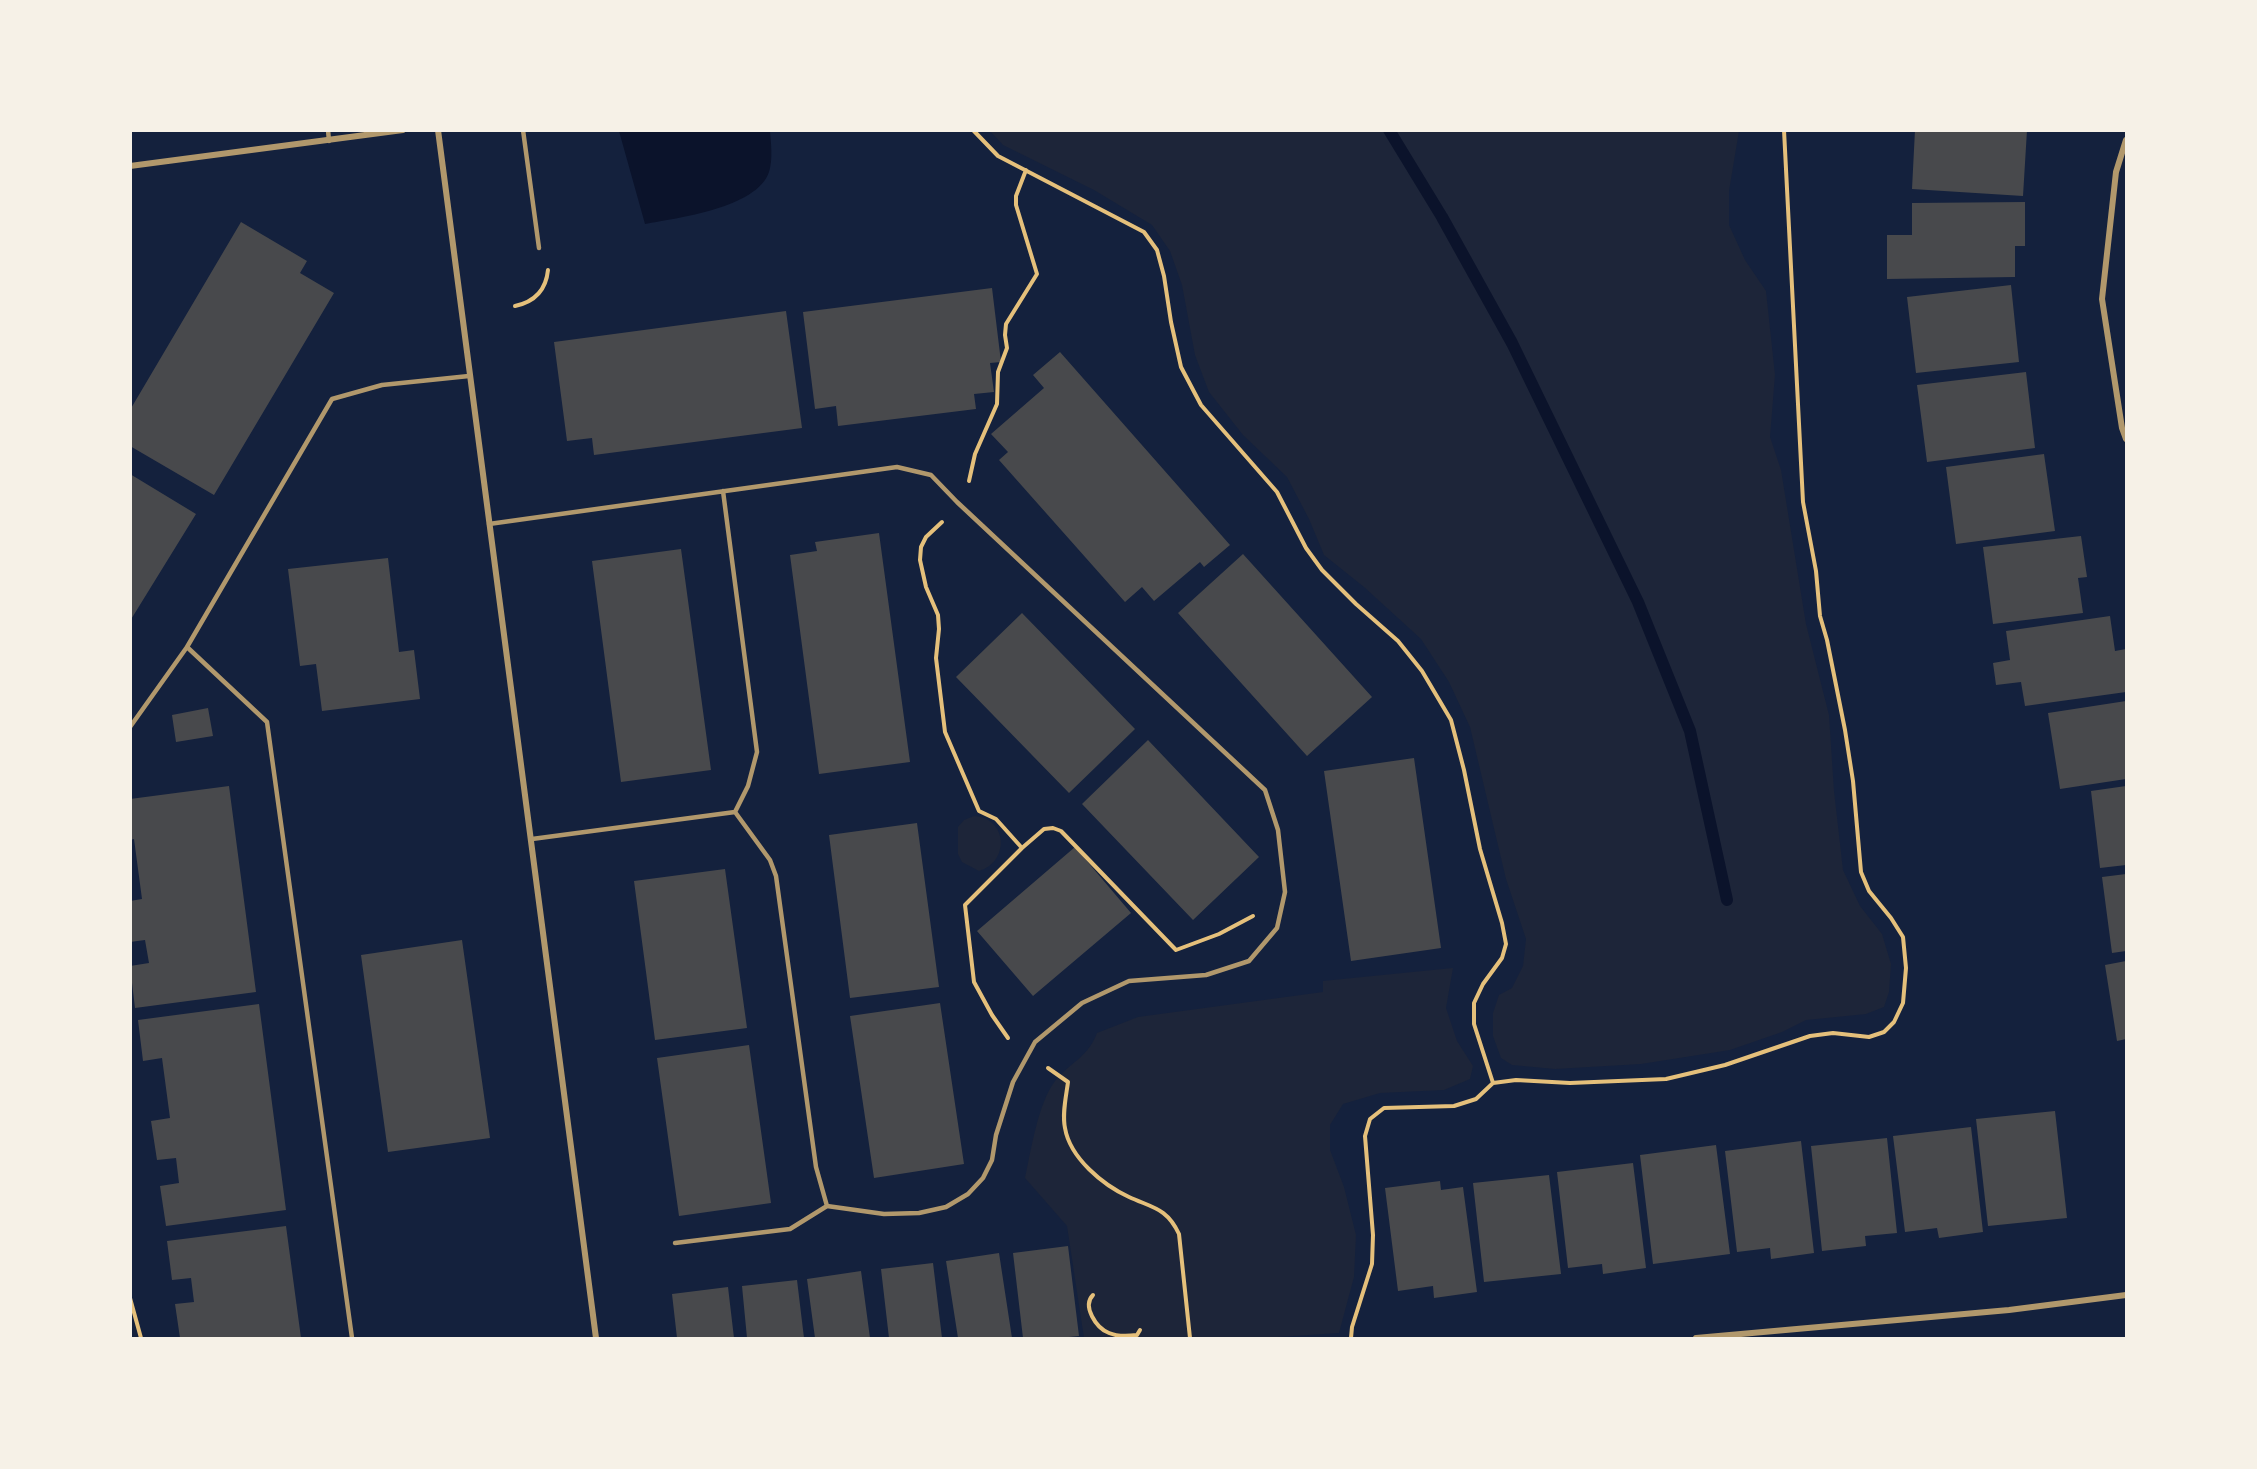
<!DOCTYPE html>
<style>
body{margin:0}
#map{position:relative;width:2257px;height:1469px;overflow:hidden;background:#14213d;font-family:Roboto,sans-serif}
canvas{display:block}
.frame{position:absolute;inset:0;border:132px solid #f6f1e7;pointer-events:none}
</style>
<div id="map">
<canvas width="2257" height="1469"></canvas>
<div class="frame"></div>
</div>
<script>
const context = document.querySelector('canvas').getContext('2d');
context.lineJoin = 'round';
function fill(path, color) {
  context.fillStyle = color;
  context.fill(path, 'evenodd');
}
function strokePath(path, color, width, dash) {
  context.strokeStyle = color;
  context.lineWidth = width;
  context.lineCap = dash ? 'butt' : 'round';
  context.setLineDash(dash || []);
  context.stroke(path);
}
const green = new Path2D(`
 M990 131H1739L1729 191V225L1745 260 1766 291 1775 375 1770 437 1781 470 1806 624 1829 715 1834 791 1843 870 1860 906 1882 934 1891 964 1889 992 1884 1007 1866 1014 1806 1020 1782 1032 1730 1050 1641 1064 1555 1069 1512 1065 1501 1058 1493 1036V1013L1499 995 1512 988 1523 966 1526 939 1506 879 1470 727 1449 682 1421 639 1364 587 1324 555 1309 519 1287 477 1243 435 1209 392 1195 355 1182 285 1170 251 1152 225 1094 190 1003 145Z
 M974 816C1008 818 1010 862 979 871L962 862 958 854V827L964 820Z
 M1453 968 1446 1008 1457 1041 1473 1066 1470 1079 1444 1090 1380 1093 1343 1104 1330 1125V1150L1344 1187 1356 1235 1354 1277 1339 1333 1263 1338H1084L1067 1226 1025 1178C1031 1151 1038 1103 1055 1081 1071 1062 1088 1057 1097 1033L1138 1017 1323 992V981Z`);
const water = new Path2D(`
 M619 131H770C771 143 773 160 769 172 757 208 677 218 645 224Z`);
const stream = new Path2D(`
 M1389 130 1442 217 1512 343 1638 602 1690 731 1727 900`);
const building = new Path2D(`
 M1915 130H2027L2023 196 1912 189Z
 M2025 202V246H2015V277L1887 279V235H1912V203Z
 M241 222 307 261 300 273 334 293 214 495 130 446V410Z
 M2011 285 2019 362 1916 373 1907 297Z
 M992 288 1001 362 990 363 994 392 974 394 976 409 838 426 836 406 815 409 803 312Z
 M786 311 802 428 594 455 592 438 567 441 554 342Z
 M1060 352 1230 545 1204 567 1200 562 1154 601 1142 587 1125 602 999 460 1008 452 991 434 1044 388 1033 375Z
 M2026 372 2035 448 1927 462 1917 385Z
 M2044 454 2055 531 1956 544 1946 467Z
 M130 474 196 514 130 621Z
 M879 533 910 762 819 774 790 555 817 551 815 542Z
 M2081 536 2087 577 2078 578 2083 613 1993 624 1983 547Z
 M681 549 711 770 621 782 592 561Z
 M1243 554 1372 697 1307 756 1178 613Z
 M388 558 399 652 414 650 420 699 322 711 316 664 300 666 288 569Z
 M1022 613 1135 729 1069 793 956 677Z
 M2110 616 2115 651 2126 649V692L2025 706 2021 682 1996 685 1993 663 2010 660 2006 631Z
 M2126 701V779L2060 789 2048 713Z
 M208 708 213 736 176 742 172 715Z
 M1148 740 1259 857 1193 920 1082 804Z
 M1414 758 1441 948 1351 961 1324 771Z
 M229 786 256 992 135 1008 130 966 149 963 145 940 130 942V901L142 899 134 839 130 840V799Z
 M2126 786V865L2100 868 2091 791Z
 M917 823 939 987 850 998 829 835Z
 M1075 847 1131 913 1033 996 977 931Z
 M725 869 747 1028 655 1040 634 881Z
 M2126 874V951L2112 953 2102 877Z
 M462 940 490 1138 388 1152 361 955Z
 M2126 961V1039L2117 1041 2105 965Z
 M940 1003 964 1164 874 1178 850 1016Z
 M259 1004 286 1210 166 1226 160 1186 179 1183 176 1158 157 1160 151 1121 170 1118 162 1058 143 1061 138 1020Z
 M749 1045 771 1203 679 1216 657 1058Z
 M2055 1111 2067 1218 1988 1226 1976 1119Z
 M1971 1127 1983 1232 1939 1238 1937 1228 1905 1232 1893 1136Z
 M1887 1138 1897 1233 1865 1236 1866 1246 1822 1251 1811 1146Z
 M1801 1141 1814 1253 1771 1259 1770 1248 1737 1252 1725 1151Z
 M1716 1145 1730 1254 1653 1264 1640 1155Z
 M1633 1163 1646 1268 1603 1274 1602 1264 1568 1268 1557 1172Z
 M1549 1175 1561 1274 1484 1282 1473 1183Z
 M1440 1181 1441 1190 1463 1187 1477 1292 1434 1298 1433 1286 1398 1291 1385 1188Z
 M286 1226 301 1338H180L175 1304 194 1302 191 1278 172 1280 167 1241Z
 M1068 1246 1079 1336 1059 1338H1023L1013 1253Z
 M999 1253 1012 1338H958L946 1261Z
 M933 1263 942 1338H889L881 1269Z
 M861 1271 870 1338H815L807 1279Z
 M797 1280 804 1338H747L742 1286Z
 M728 1287 734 1338H677L672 1294Z`);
const path = new Path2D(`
 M973 130 998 156 1144 232 1157 250 1164 276 1171 322 1181 367 1201 405 1277 492 1306 548 1322 570 1356 604 1398 641 1422 671 1451 720 1464 770 1480 849 1502 923 1506 944 1502 958 1483 984 1474 1003V1024L1493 1083
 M515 306C534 302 546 290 548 270
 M969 481 975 454 997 404 998 372 1007 348 1005 335 1006 324 1037 274 1016 205V196L1026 170
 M942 522 926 537 921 547 920 560 926 587 938 615 939 629 936 658 945 732 979 811 996 819 1022 848
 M1008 1038 992 1015 974 982 965 905 1022 848 1044 829 1053 828 1061 831 1176 950 1219 934 1253 916
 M1048 1068 1068 1082C1066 1097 1062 1114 1065 1128 1070 1158 1103 1185 1129 1197 1153 1208 1167 1208 1179 1234L1190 1338
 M1093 1295C1082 1306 1096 1328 1109 1333 1118 1337 1128 1336 1137 1335L1140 1330
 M130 1298 141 1338
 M1351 1338 1352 1327 1372 1264 1373 1235 1365 1136 1370 1119 1384 1108 1454 1106 1476 1099 1493 1083 1516 1080 1570 1083 1666 1079 1725 1065 1810 1036 1833 1033 1869 1037 1884 1032 1894 1022 1903 1003 1906 968 1903 937 1891 918 1869 891 1861 872 1853 781 1845 730 1827 640 1820 616 1816 571 1803 502 1784 130`);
const service = new Path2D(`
 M328 130 329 141
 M523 130 539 248
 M723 491 757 752 748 786 735 812 770 860 776 876 816 1167 827 1206
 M489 524 897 467 931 475 957 502 1265 790 1278 830 1285 892 1277 928 1249 961 1206 975 1129 981 1082 1003 1035 1042 1013 1082 996 1135 992 1160 983 1178 968 1194 946 1207 919 1213 884 1214 827 1206 790 1229 675 1243
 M130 727 187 647
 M532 839 735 812
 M352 1338 267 722 187 647 332 399 382 385 469 376`);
const minor = new Path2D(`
 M438 130 596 1338
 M2126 140 2116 172 2102 299 2122 428 2126 439
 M130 166 403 130
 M1696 1338 2009 1310 2126 1295`);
fill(green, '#1d2539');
fill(water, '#0b132b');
strokePath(stream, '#0b132b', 12);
fill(building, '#48494c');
strokePath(path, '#e5c07b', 4);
strokePath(service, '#b1986c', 4.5);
strokePath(minor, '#b1986c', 6);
</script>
